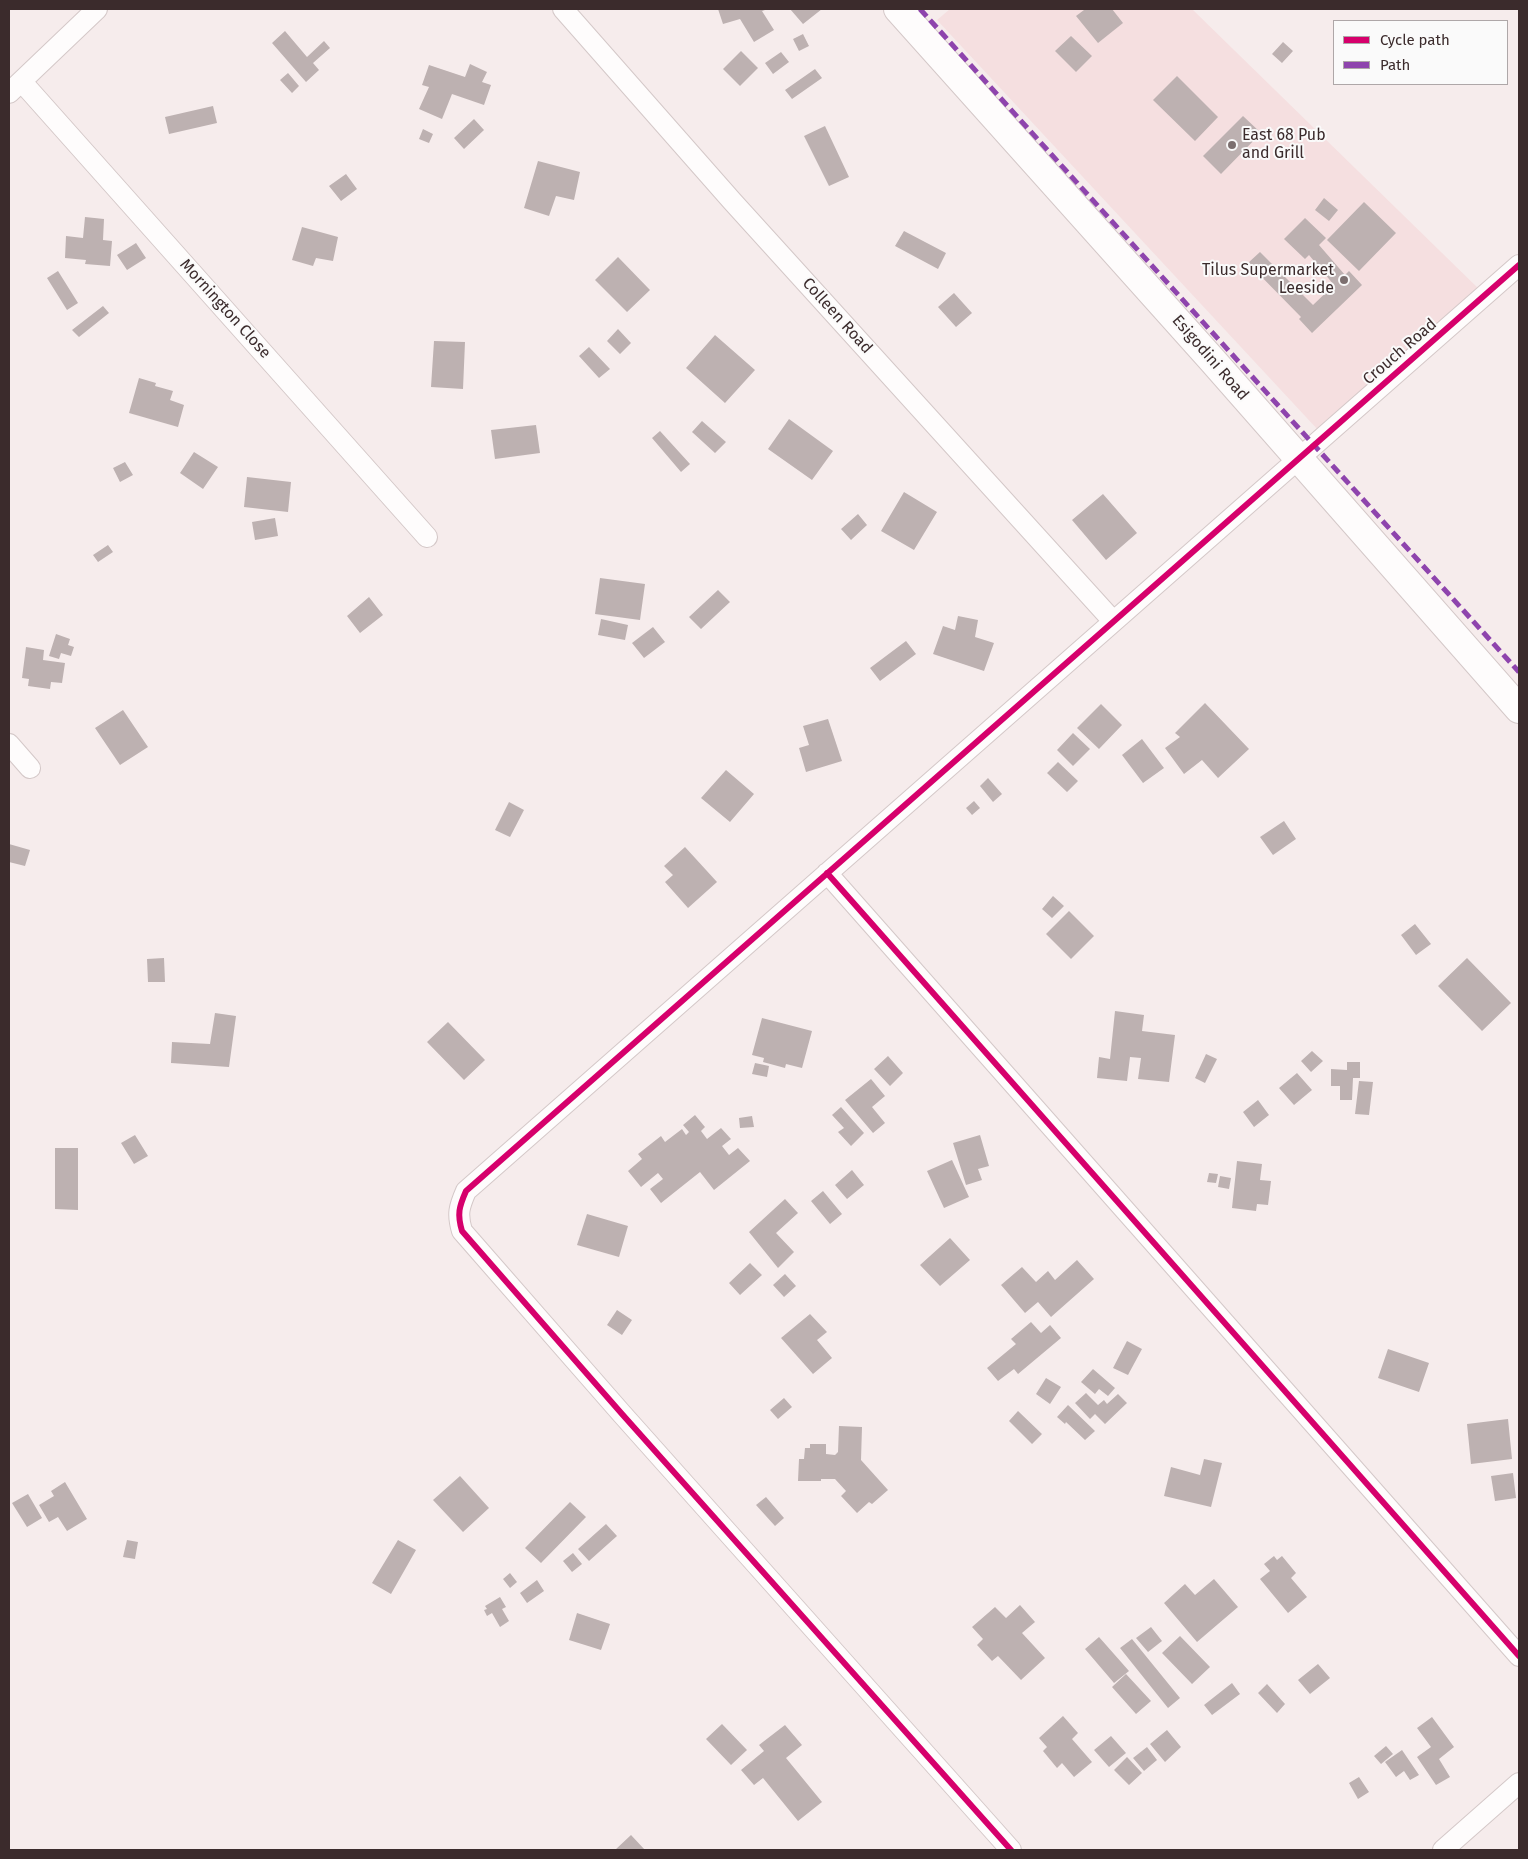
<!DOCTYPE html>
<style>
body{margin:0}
#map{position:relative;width:1528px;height:1859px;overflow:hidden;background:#f6ecec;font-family:"Fira Sans",sans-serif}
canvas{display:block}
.frame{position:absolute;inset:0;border:10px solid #3b2b2c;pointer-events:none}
.legend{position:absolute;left:1333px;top:20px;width:175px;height:65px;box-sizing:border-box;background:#fafafa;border:1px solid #aea7a8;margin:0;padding:6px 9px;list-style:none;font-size:15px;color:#3b2b2c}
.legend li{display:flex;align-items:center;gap:10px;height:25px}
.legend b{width:25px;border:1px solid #aea7a8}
</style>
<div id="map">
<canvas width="1528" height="1859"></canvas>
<div class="frame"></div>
<ul class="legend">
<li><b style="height:6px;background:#d6006c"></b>Cycle path</li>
<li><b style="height:6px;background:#8e44ad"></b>Path</li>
</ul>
</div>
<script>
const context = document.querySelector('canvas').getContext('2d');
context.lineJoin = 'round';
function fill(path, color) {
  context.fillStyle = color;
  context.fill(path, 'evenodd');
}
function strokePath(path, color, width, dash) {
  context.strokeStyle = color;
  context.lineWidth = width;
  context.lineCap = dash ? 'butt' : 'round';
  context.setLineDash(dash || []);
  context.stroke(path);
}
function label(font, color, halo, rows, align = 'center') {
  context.font = font + ' "Fira Sans",sans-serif';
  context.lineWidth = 4;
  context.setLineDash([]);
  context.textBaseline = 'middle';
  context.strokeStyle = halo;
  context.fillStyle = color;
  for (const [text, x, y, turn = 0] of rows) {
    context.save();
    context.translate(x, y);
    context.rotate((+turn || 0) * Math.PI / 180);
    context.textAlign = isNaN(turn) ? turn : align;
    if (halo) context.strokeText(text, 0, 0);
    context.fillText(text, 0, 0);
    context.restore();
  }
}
const built = new Path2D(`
 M950 9H1192L1481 291 1319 431 937 20Z`);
const building = new Path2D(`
 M718 9H768L762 11 774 30 754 42 740 19 723 24Z
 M790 9H822L803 24Z
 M1082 9H1112L1123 23 1098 43 1076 16 1084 10Z
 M285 31 307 57 324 41 330 48 313 63 319 70 306 82 272 43Z
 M803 34 809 46 799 51 793 39Z
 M1071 36 1092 56 1076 72 1055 51Z
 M1283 42 1293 51 1282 63 1272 54Z
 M741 51 758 68 740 86 723 69Z
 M781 52 789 62 773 74 765 63Z
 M470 64 487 72 482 82 491 85 484 105 452 94 442 119 419 109 429 87 422 85 429 65 465 77Z
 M815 69 822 78 792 99 785 90Z
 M288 73 299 86 292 93 280 80Z
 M1177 76 1218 117 1195 141 1153 100Z
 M213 106 217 123 169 134 165 117Z
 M1243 116 1261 133 1221 174 1203 156Z
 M474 119 484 130 464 149 454 138Z
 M825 126 849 177 829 186 804 136Z
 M423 129 433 134 429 143 419 139Z
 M538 161 580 172 574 200 556 196 549 216 524 208Z
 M346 174 357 189 341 201 329 186Z
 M1324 198 1338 210 1329 221 1315 210Z
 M1364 202 1396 233 1359 271 1327 240Z
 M85 217 104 219 103 240 112 241 110 266 85 264 86 260 65 258 66 236 83 238Z
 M1305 218 1326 238 1319 245 1345 275 1349 271 1362 285 1312 333 1299 319 1301 317 1248 263 1260 252 1313 305 1334 285 1309 255 1305 259 1284 239Z
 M302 227 338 237 333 261 316 258 313 266 292 260Z
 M904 231 946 253 938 269 895 246Z
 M136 243 146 258 127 270 117 255Z
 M618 257 650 290 627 312 595 280Z
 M58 271 78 303 67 310 47 278Z
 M954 293 972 313 956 327 938 307Z
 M103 306 109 313 79 337 72 330Z
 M618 329 631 343 620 354 607 341Z
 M715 335 755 370 725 403 686 368Z
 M434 341 465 342 463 389 431 387Z
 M589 347 610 369 599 378 579 356Z
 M139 378 156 383 155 386 173 391 170 400 184 405 178 427 129 413Z
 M789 419 833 451 812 480 768 449Z
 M702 421 726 442 715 453 692 432Z
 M536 425 540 453 495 459 491 430Z
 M660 431 690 464 681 472 652 438Z
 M194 452 218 467 203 489 180 473Z
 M125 462 133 475 120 482 113 468Z
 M247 477 291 482 288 512 244 507Z
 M904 492 937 512 914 550 881 531Z
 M1103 494 1137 533 1106 560 1072 520Z
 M858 514 867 525 851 540 841 529Z
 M275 518 278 536 255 540 252 522Z
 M108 545 113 552 98 562 93 555Z
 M600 578 645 584 640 620 595 614Z
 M718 590 730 602 701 629 689 617Z
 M369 597 383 615 360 633 347 616Z
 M958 616 978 620 975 637 994 643 984 671 933 654 943 626 955 630Z
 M601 619 628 625 625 640 598 635Z
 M653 627 665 642 644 658 632 643Z
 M56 634 70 639 68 645 74 647 71 656 61 653 59 659 49 656Z
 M906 641 916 654 880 681 870 668Z
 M26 647 44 650 43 660 65 663 62 683 51 682 50 689 28 686 29 679 22 678Z
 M1205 703 1249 749 1218 778 1202 760 1184 774 1165 748 1180 737 1175 733Z
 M1101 704 1122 725 1099 749 1077 728Z
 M123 710 148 747 120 765 95 728Z
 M828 719 842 761 806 772 799 748 809 745 803 726Z
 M1073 733 1090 749 1073 766 1057 750Z
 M1142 739 1164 768 1143 783 1122 755Z
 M1058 762 1078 781 1067 792 1047 773Z
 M726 770 754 794 730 822 701 798Z
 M988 778 1002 794 993 802 980 786Z
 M974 801 980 808 972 815 966 808Z
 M509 802 524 810 510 837 495 830Z
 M1284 821 1296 839 1273 855 1260 837Z
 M9 844 30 850 25 866 9 862Z
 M685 847 717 882 688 908 665 882 673 875 664 866Z
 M1053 896 1064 906 1052 918 1042 909Z
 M1069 911 1094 936 1071 959 1046 934Z
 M1415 924 1431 944 1416 955 1401 935Z
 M164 958 165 982H148L147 959Z
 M1467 958 1511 1003 1482 1031 1438 986Z
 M1115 1011 1144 1015 1142 1031 1175 1035 1169 1082 1138 1079 1141 1058 1130 1057 1127 1081 1097 1078 1099 1057 1110 1059Z
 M215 1013 236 1016 229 1067 171 1063 172 1042 210 1044Z
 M762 1018 812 1031 802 1068 786 1064 785 1068 763 1062 764 1058 752 1055Z
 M448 1022 485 1060 464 1080 427 1042Z
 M1312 1051 1323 1061 1311 1072 1301 1061Z
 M1206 1054 1217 1059 1205 1083 1195 1078Z
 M888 1056 903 1073 890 1086 874 1069Z
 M1347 1062H1360V1078H1353L1352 1100H1340V1086H1331V1069L1347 1070Z
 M755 1063 769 1066 767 1077 752 1074Z
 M1297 1073 1312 1090 1294 1105 1279 1088Z
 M871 1079 885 1096 872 1107 885 1123 873 1133 845 1100Z
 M1359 1081 1373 1082 1369 1115 1355 1114Z
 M1258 1100 1269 1115 1254 1127 1243 1112Z
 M841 1107 864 1133 851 1146 838 1132 844 1128 832 1115Z
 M695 1115 705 1127 701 1131 707 1139 721 1128 731 1139 722 1146 729 1155 738 1148 750 1161 714 1190 700 1172 661 1203 650 1189 663 1179 658 1173 641 1187 628 1171 642 1159 638 1154 661 1136 665 1142 682 1129 686 1135 689 1132 683 1125Z
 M752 1116 754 1127 740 1128 739 1118Z
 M135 1135 148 1156 134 1164 121 1143Z
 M980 1135 989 1166 978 1169 982 1180 966 1185 953 1143Z
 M55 1148H78V1210L55 1209Z
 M952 1160 969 1197 944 1208 927 1171Z
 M1237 1161 1262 1164 1260 1180 1271 1181 1268 1205 1257 1204 1256 1211 1232 1208Z
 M852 1170 864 1185 847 1199 835 1185Z
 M1209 1173 1218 1174 1216 1183 1207 1182Z
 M1220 1176 1231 1178 1229 1189 1218 1187Z
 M823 1191 842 1214 830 1224 811 1201Z
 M785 1199 798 1213 776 1233 794 1252 778 1268 749 1232Z
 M587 1214 628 1226 619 1257 577 1245Z
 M950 1238 970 1260 940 1286 920 1265Z
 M1077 1260 1094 1279 1051 1317 1038 1302 1025 1313 1001 1285 1022 1267 1036 1282 1048 1271 1055 1280Z
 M750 1263 762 1275 740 1295 729 1283Z
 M785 1274 796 1286 784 1297 773 1285Z
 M617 1310 632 1320 622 1335 607 1325Z
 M810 1314 827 1332 817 1340 832 1358 813 1374 781 1338Z
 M1031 1322 1041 1333 1050 1325 1061 1338 1018 1374 1014 1369 998 1381 987 1368 1016 1344 1011 1339Z
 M1127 1341 1142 1349 1128 1375 1113 1368Z
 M1388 1349 1429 1363 1419 1392 1378 1378Z
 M1093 1369 1115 1388 1108 1396 1099 1389 1095 1394 1081 1382Z
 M1046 1378 1061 1387 1050 1404 1036 1394Z
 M1086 1393 1098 1405 1104 1400 1107 1404 1118 1394 1127 1403 1105 1424 1095 1414 1090 1419 1075 1403Z
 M784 1398 792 1407 778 1419 770 1410Z
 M1068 1405 1095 1431 1085 1440 1066 1422 1065 1424 1057 1417Z
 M1018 1411 1042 1434 1032 1444 1009 1421Z
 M1508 1419 1512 1459 1471 1464 1467 1424Z
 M839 1426 862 1427 861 1460 888 1490 872 1504 869 1502 857 1513 841 1496 846 1491 835 1479H821V1481H798L799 1459H804L805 1448H810V1444H826V1454L835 1455 838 1452Z
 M1204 1459 1222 1463 1211 1507 1164 1496 1171 1467 1200 1475Z
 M1513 1473 1516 1498 1495 1501 1491 1476Z
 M460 1476 489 1508 463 1532 433 1500Z
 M65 1482 87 1519 67 1531 58 1517 49 1522 39 1505 54 1496 51 1491Z
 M28 1494 42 1518 27 1527 12 1503Z
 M766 1497 784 1518 775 1526 756 1505Z
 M570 1502 586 1517 541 1563 525 1548Z
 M606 1524 617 1536 589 1561 578 1549Z
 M127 1540 138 1542 135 1559 123 1557Z
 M398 1540 416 1550 391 1594 372 1583Z
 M573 1553 582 1564 572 1572 563 1561Z
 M1274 1556 1277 1560 1282 1556 1296 1573 1291 1578 1307 1597 1288 1613 1260 1579 1270 1571 1264 1564Z
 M510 1573 517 1582 510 1588 503 1579Z
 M1214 1579 1238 1607 1197 1642 1164 1603 1185 1584 1195 1595Z
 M537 1580 544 1591 527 1603 520 1593Z
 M500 1597 506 1607 502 1609 509 1621 500 1627 492 1613 487 1616 484 1610 487 1609 485 1606Z
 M1020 1605 1035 1622 1022 1633 1045 1658 1021 1680 998 1656 992 1661 977 1645 983 1639 972 1627 995 1607 1006 1618Z
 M577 1613 610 1624 601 1650 569 1640Z
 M1151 1627 1162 1641 1148 1652 1136 1638Z
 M1180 1636 1210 1667 1192 1684 1162 1653Z
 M1099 1637 1129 1671 1114 1683 1085 1649Z
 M1132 1639 1180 1698 1168 1708 1120 1648Z
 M1318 1664 1330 1678 1310 1694 1298 1680Z
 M1126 1674 1151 1701 1136 1714 1112 1687Z
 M1232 1683 1240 1694 1212 1715 1204 1705Z
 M1267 1684 1285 1704 1277 1713 1258 1693Z
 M1063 1716 1078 1733 1072 1739 1092 1762 1074 1777 1062 1763 1057 1768 1043 1751 1047 1747 1039 1738Z
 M1432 1717 1454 1747 1439 1759 1450 1777 1436 1785 1417 1757 1431 1747 1417 1728Z
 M722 1724 747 1750 731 1765 706 1739Z
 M785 1725 802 1745 786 1758 822 1802 798 1821 763 1778 754 1785 741 1770 764 1751 759 1745Z
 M1167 1730 1181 1747 1165 1762 1150 1744Z
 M1111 1736 1126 1753 1109 1767 1094 1750Z
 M1386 1746 1393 1754 1381 1764 1374 1756Z
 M1147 1747 1157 1760 1144 1771 1133 1758Z
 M1402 1750 1419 1775 1410 1780 1404 1771 1396 1777 1385 1762Z
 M1127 1757 1142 1773 1129 1785 1114 1770Z
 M1359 1777 1369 1792 1358 1799 1349 1783Z
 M631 1835 645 1850H615Z`);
const minor = new Path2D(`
 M563 9 732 201 1113 621
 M22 82 427 537
 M9 93 97 9
 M9 744 30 768
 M827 873 1519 1656
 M1011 1850 622 1414 462 1231C457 1214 459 1207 466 1191L1519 265
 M1443 1850 1519 1783`);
const secondary = new Path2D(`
 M898 9 1213 361 1519 709`);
const quiet = new Path2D(`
 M920 9 1519 672`);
const cycleway = new Path2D(`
 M827 873 1519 1656
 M1011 1850 622 1414 462 1231C457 1214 459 1207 466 1191L1519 265`);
const markers = [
 [1232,145,5,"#7c6f6f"],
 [1344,280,5,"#7c6f6f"]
];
const poiNames = [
 ["East 68 Pub",1242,136],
 ["and Grill",1242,154],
 ["Tilus Supermarket",1334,271,"right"],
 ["Leeside",1334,289,"right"]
];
const streetNames = [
 ["Mornington Close",225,309,48],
 ["Colleen Road",837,316,48],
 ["Crouch Road",1400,352,-41],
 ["Esigodini Road",1210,358,49]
];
fill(built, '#f5dfe0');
fill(building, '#bdb1b1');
strokePath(minor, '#d4c8c8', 22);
strokePath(secondary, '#d4c8c8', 30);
strokePath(minor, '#fefcfc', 20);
strokePath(secondary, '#fefcfc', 28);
strokePath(quiet, '#8e44ad', 5, [10, 5]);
strokePath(cycleway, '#d6006c', 6);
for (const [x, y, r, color] of markers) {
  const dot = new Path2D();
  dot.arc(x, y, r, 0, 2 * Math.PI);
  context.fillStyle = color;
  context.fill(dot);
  strokePath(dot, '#fafafa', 2);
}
label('16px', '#3b2b2c', '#fafafa', poiNames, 'left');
label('16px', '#3b2b2c', '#fafafa', streetNames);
</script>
